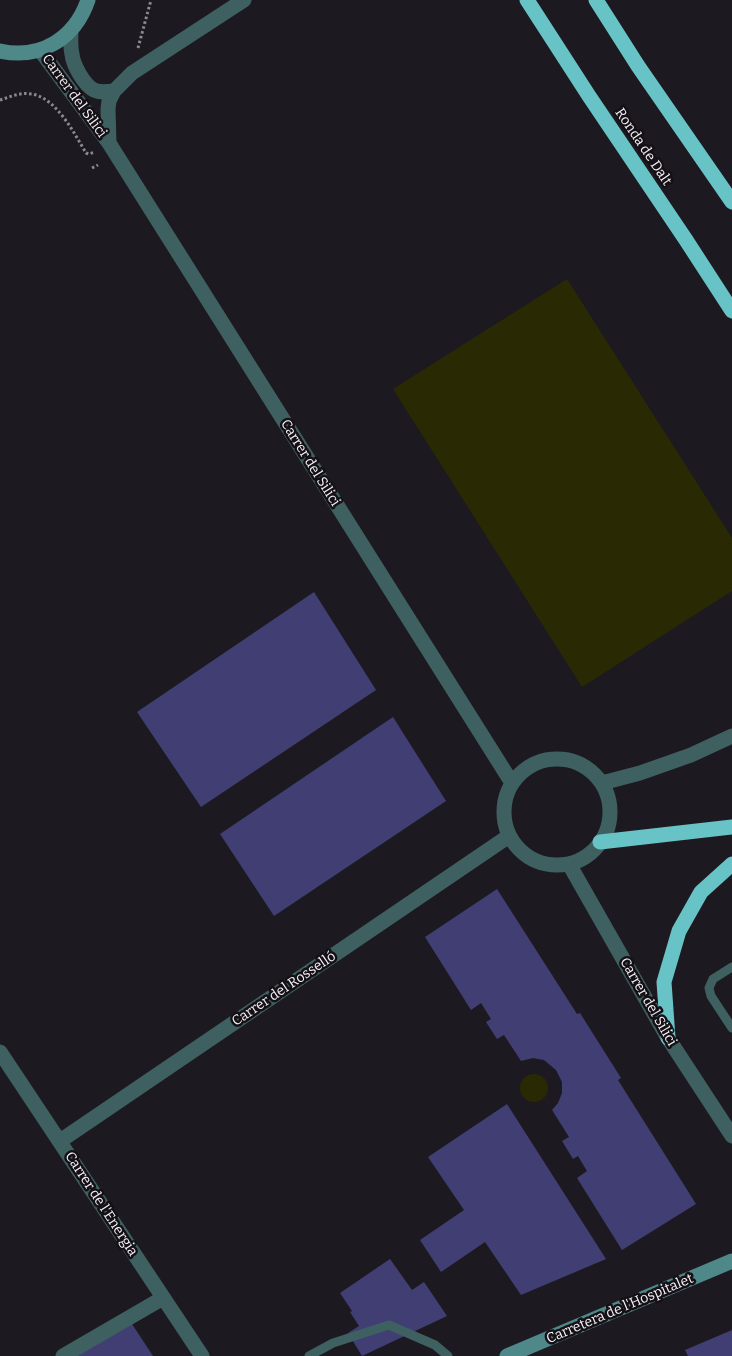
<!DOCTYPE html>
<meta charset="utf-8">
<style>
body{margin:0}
canvas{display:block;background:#1d1920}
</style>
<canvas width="732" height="1356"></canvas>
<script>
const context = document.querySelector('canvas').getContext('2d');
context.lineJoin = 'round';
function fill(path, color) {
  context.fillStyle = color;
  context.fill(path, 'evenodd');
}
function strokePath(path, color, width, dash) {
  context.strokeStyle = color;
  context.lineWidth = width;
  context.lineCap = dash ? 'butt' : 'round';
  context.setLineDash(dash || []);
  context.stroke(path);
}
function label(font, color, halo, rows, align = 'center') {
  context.font = font + ' Bitter,serif';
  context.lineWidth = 5;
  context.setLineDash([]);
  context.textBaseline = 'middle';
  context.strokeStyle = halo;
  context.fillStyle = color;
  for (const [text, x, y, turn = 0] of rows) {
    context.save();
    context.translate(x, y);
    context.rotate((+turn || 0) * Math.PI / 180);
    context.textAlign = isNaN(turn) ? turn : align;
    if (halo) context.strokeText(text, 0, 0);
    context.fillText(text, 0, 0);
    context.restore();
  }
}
const green = new Path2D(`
 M567 279 732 538V591L582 687 393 389Z
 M520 1088a14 14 0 1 1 28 0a14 14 0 1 1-28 0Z`);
const building = new Path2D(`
 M314 592 376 690 201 807 137 712Z
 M393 717 446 801 274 916 220 834Z
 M497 889 577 1014 580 1013 621 1078 618 1080 696 1204 622 1250 577 1178 587 1171 578 1156 573 1159 562 1141 569 1137 552 1110 558 1103 562 1093V1082L556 1070 544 1060 538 1059 533 1058 521 1061 504 1035 497 1039 486 1022 491 1019 481 1003 471 1010 425 937Z
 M507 1104 606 1259 521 1295 485 1242 441 1272 420 1240 464 1210 428 1157Z
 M390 1259 412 1290 424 1282 447 1316 362 1356 348 1333 359 1326 350 1312 352 1311 340 1293Z
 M132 1324 153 1356H75Z
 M732 1330V1356H688L685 1350Z`);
const path = new Path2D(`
 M138 48 151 0
 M0 100C10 97 20 92 31 94 56 97 74 133 86 153L89 154 95 152
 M92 168 98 165`);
const lane = new Path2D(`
 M732 967 713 979 709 988 711 996 732 1028
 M309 1356 333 1343 389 1325 435 1345 448 1356`);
const street = new Path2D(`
 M71 30C71 37 70 46 72 54 73 65 84 85 94 90 100 93 107 92 114 91
 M40 50 109 143 512 783
 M109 143 108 109 109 101 114 91 132 73 244 0
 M504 812a53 53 0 1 1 106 0a53 53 0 1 1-106 0Z
 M602 783 640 773 691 755 732 736
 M569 864 668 1038 732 1136
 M0 1052 202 1356
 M60 1141 509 836
 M63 1356 163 1298`);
const secondary = new Path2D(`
 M0 51C41 60 75 38 88 0
 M507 1356 732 1261`);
const highway = new Path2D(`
 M527 0 589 96 686 240 732 311
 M596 0 638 66 732 202
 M600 842 732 827
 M668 1038 664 982 679 931 701 892 732 864`);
const streetNames = [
 ["Carrer del Silici",74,96,54],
 ["Ronda de Dalt",643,147,56],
 ["Carrer del Silici",310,463,58],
 ["Carrer del Rosselló",284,989,-34],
 ["Carrer del Silici",648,1002,60],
 ["Carrer de l'Energia",101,1204,57],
 ["Carretera de l'Hospitalet",620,1309,-23]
];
fill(green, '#292903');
fill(building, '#403e73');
strokePath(path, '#8b888e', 3, [2.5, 2.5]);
strokePath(lane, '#3e6061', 9);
strokePath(street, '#3e6061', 15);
strokePath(secondary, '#4f8889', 15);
strokePath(highway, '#67c3c5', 15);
label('14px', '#f6f3f8', '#141016', streetNames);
</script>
